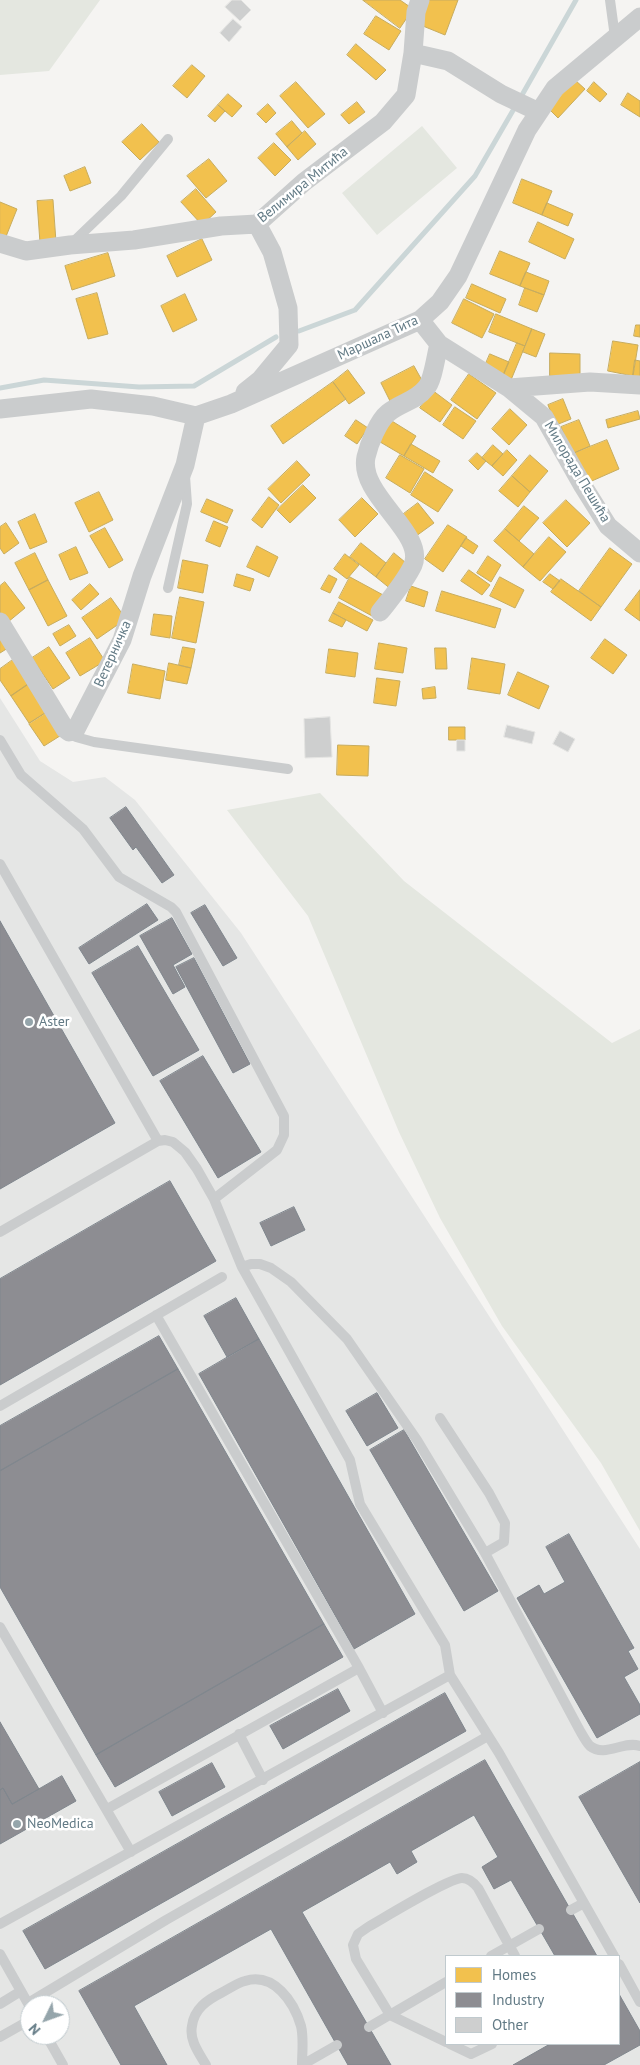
<!DOCTYPE html>
<meta charset="utf-8">
<style>
body{margin:0}
#map{position:relative;width:640px;height:2065px;overflow:hidden;background:#f5f4f2;font-family:"PT Sans",sans-serif}
canvas{display:block}
.legend{position:absolute;left:445px;top:1955px;width:175px;height:90px;box-sizing:border-box;background:#fff;border:1px solid #c0cace;margin:0;padding:6px 9px;list-style:none;font-size:15px;color:#627a85}
.legend li{display:flex;align-items:center;gap:10px;height:25px}
.legend b{width:25px;border:1px solid #c0cace}
.north{position:absolute;left:20px;top:1995px;width:50px;height:50px;box-sizing:border-box;background:#fff;border:1px solid #c0cace;border-radius:50%;rotate:228deg;font-size:14px;font-weight:700;line-height:20px;text-align:center;color:#627a85}
.north::after{content:'';display:block;margin:auto;width:18px;height:22px;background:#95a5ab;clip-path:polygon(50% 0,100% 100%,50% 72%,0 100%)}
</style>
<div id="map">
<canvas width="640" height="2065"></canvas>
<ul class="legend">
<li><b style="height:14px;background:#f2c14e"></b>Homes</li>
<li><b style="height:14px;background:#8d8d92"></b>Industry</li>
<li><b style="height:14px;background:#cecfcf"></b>Other</li>
</ul>
<div class="north">N</div>
</div>
<script>
const context = document.querySelector('canvas').getContext('2d');
context.lineJoin = 'round';
function fill(path, color) {
  context.fillStyle = color;
  context.fill(path, 'evenodd');
}
function strokePath(path, color, width, dash) {
  context.strokeStyle = color;
  context.lineWidth = width;
  context.lineCap = dash ? 'butt' : 'round';
  context.setLineDash(dash || []);
  context.stroke(path);
}
function label(font, color, halo, rows, align = 'center') {
  context.font = font + ' "PT Sans",sans-serif';
  context.lineWidth = 5;
  context.setLineDash([]);
  context.textBaseline = 'middle';
  context.strokeStyle = halo;
  context.fillStyle = color;
  for (const [text, x, y, turn = 0] of rows) {
    context.save();
    context.translate(x, y);
    context.rotate((+turn || 0) * Math.PI / 180);
    context.textAlign = isNaN(turn) ? turn : align;
    if (halo) context.strokeText(text, 0, 0);
    context.fillText(text, 0, 0);
    context.restore();
  }
}
const built = new Path2D(`
 M0 698 40 761 73 782 105 777 135 800 241 933 640 1549V2065H0ZM446 1956H619V2044H446ZM30 2005H60V2035H30Z`);
const green = new Path2D(`
 M0 0H100L49 71 0 75Z
 M422 126 457 168 377 235 342 193Z
 M320 793 404 881 612 1043 640 1029V1531L601 1463 502 1326 440 1218 399 1132 308 916 227 810Z`);
const homes = new Path2D(`
 M363 0H400L413 9 400 28Z
 M427 0H458L445 35 418 24Z
 M376 16 401 31 389 50 364 34Z
 M356 44 386 70 376 80 347 55Z
 M192 65 205 76 187 98 173 86Z
 M575 80 585 89 558 118 549 109Z
 M296 82 325 114 308 128 280 96Z
 M594 82 607 94 600 102 587 91Z
 M628 93 640 101V117L621 105Z
 M228 94 242 106 232 117 218 105Z
 M357 102 365 112 349 124 341 115Z
 M268 104 276 113 266 123 257 114Z
 M218 105 225 111 215 122 208 116Z
 M292 121 302 133 287 147 276 134Z
 M142 124 159 142 140 160 122 142Z
 M305 131 316 144 298 160 287 147Z
 M274 143 291 160 275 176 258 158Z
 M209 159 227 181 206 198 187 176Z
 M85 167 91 183 70 191 64 176Z
 M522 179 552 191 542 215 513 203Z
 M196 189 216 212 202 225 181 202Z
 M53 200 56 242 40 243 37 201Z
 M0 202 17 209 5 239 0 237Z
 M547 203 573 214 568 226 542 215Z
 M538 222 574 239 565 259 529 242Z
 M202 239 212 260 177 277 167 256Z
 M500 251 530 263 520 286 490 274Z
 M108 253 115 276 72 290 65 266Z
 M526 272 549 281 544 295 520 286Z
 M472 284 506 299 500 313 466 298Z
 M525 288 544 295 537 312 519 305Z
 M97 293 108 334 88 339 76 299Z
 M185 294 197 320 173 332 161 306Z
 M464 299 494 314 482 338 452 323Z
 M496 314 532 329 525 346 489 332Z
 M636 325H640V337L634 336Z
 M532 329 545 334 536 357 523 352Z
 M613 341 638 345 633 376 608 371Z
 M517 343 525 346 511 380 503 376Z
 M550 353 580 354V377L550 376Z
 M490 354 509 362 503 376 484 368Z
 M635 360 640 361V377L633 376Z
 M414 366 424 384 390 401 381 383Z
 M348 370 365 393 349 404 333 382Z
 M469 374 496 393 477 419 451 400Z
 M333 382 346 399 283 444 271 426Z
 M432 390 452 405 440 422 420 408Z
 M563 399 571 419 556 425 548 405Z
 M455 407 476 421 463 439 443 425Z
 M510 409 527 425 509 445 492 429Z
 M638 411 640 419 608 428 606 420Z
 M387 418 416 436 404 456 375 439Z
 M356 420 368 428 357 444 345 436Z
 M579 420 590 446 572 454 561 427Z
 M607 440 619 469 585 484 572 454Z
 M411 444 440 461 433 473 404 456Z
 M493 445 503 454 492 466 482 458Z
 M507 450 517 460 503 476 492 466Z
 M477 453 486 461 478 470 469 461Z
 M400 455 424 469 410 493 386 478Z
 M530 455 548 471 530 492 512 476Z
 M297 461 310 475 281 503 268 489Z
 M425 472 453 490 438 512 411 495Z
 M512 476 530 492 518 507 499 491Z
 M303 485 316 498 290 523 277 510Z
 M99 492 113 520 89 532 75 503Z
 M269 497 279 505 262 528 252 520Z
 M362 498 378 514 355 537 339 520Z
 M207 499 233 510 227 523 201 512Z
 M566 500 590 523 567 547 543 523Z
 M418 503 434 523 412 539 397 519Z
 M524 506 539 518 519 541 505 529Z
 M35 514 47 542 30 549 18 522Z
 M214 521 228 527 220 547 206 541Z
 M6 523 19 543 4 554 0 548V527Z
 M448 525 467 537 443 572 425 559Z
 M105 528 123 560 109 568 90 536Z
 M505 529 534 554 523 567 494 541Z
 M549 537 566 552 540 581 523 567Z
 M466 538 478 546 473 554 461 546Z
 M361 543 386 563 376 577 350 557Z
 M257 546 278 557 269 577 247 567Z
 M76 547 88 573 70 580 59 555Z
 M610 548 632 564 601 607 579 591Z
 M35 553 48 580 29 590 15 563Z
 M394 553 411 567 392 590 376 577Z
 M345 554 359 565 347 579 334 569Z
 M488 556 501 565 491 582 477 573Z
 M183 560 208 565 203 593 178 588Z
 M469 570 490 585 482 595 461 581Z
 M237 574 254 579 250 591 234 586Z
 M550 574 560 581 553 589 543 582Z
 M329 575 337 579 330 593 321 589Z
 M350 577 385 596 374 617 339 598Z
 M500 577 524 590 515 608 490 596Z
 M561 579 601 607 591 621 551 592Z
 M48 580 67 616 48 626 29 590Z
 M5 582 25 608 8 622 0 612V586Z
 M90 584 99 594 81 610 72 600Z
 M411 586 428 592 424 607 406 601Z
 M640 590V621L625 610Z
 M442 591 501 609 495 628 436 611Z
 M180 597 204 602 196 643 172 638Z
 M111 598 126 619 97 639 82 618Z
 M339 602 373 620 367 631 333 613Z
 M333 613 346 620 342 627 329 621Z
 M154 614 172 616 170 638 151 635Z
 M69 625 76 636 60 646 53 634Z
 M0 636 8 648 0 653Z
 M90 638 105 661 80 676 66 653Z
 M605 639 627 655 613 674 591 658Z
 M379 643 407 648 403 673 375 669Z
 M49 647 70 678 53 689 32 658Z
 M183 647 195 649 191 668 179 665Z
 M435 648H446L447 669H436Z
 M329 649 358 653 355 677 326 673Z
 M472 658 505 664 500 694 468 689Z
 M14 659 30 683 11 696 0 680V669Z
 M169 663 191 668 187 684 166 680Z
 M133 664 165 671 160 699 128 693Z
 M518 672 549 686 539 709 508 695Z
 M377 678 400 681 396 706 374 703Z
 M30 683 48 711 29 723 11 696Z
 M435 687 436 698 423 699 422 689Z
 M49 711 63 734 44 746 29 724Z
 M449 727H465V740H449Z
 M338 745 369 746 368 776 337 775Z`);
const industry = new Path2D(`
 M126 807 174 875 162 883 136 847 133 850 110 818Z
 M147 904 158 920 89 964 79 948Z
 M205 905 237 958 223 966 191 913Z
 M172 918 192 954 173 965 185 987 173 994 140 936Z
 M0 921 115 1123 0 1189Z
 M138 946 199 1050 153 1076 92 973Z
 M194 958 250 1064 233 1073 176 967Z
 M203 1056 261 1152 218 1178 160 1081Z
 M170 1181 216 1261 0 1385V1279Z
 M294 1207 305 1230 271 1246 260 1223Z
 M236 1298 259 1339 227 1357 204 1316Z
 M159 1336 178 1369 0 1471V1426Z
 M259 1339 415 1614 354 1649 199 1374Z
 M178 1369 324 1624 96 1755 0 1587V1471Z
 M377 1393 398 1428 367 1446 346 1411Z
 M404 1430 498 1591 464 1611 370 1450Z
 M569 1534 634 1648 628 1651 638 1669 624 1677 640 1705V1714L597 1738 517 1598 539 1585 544 1594 565 1582 546 1547Z
 M324 1624 343 1657 115 1787 96 1755Z
 M338 1689 350 1711 283 1749 270 1726Z
 M445 1693 466 1731 45 1969 23 1931Z
 M0 1722 39 1789 12 1804 3 1788 0 1790Z
 M485 1760 597 1956H555L511 1880 494 1889 482 1867 498 1857 474 1815 411 1851 417 1862 397 1874 390 1862 302 1912 391 2065H348L271 1929 134 2006 167 2065H121L79 1991Z
 M640 1762V1903L579 1797Z
 M212 1763 225 1787 172 1816 159 1792Z
 M62 1776 76 1801 0 1844V1790L3 1788 12 1804Z
 M619 1994 640 2031V2045L604 2065H513L550 2044H619Z`);
const stream = new Path2D(`
 M522 95 576 0
 M299 331 355 310 475 176 515 107
 M0 388 44 380 139 387 194 386 276 337`);
const building = new Path2D(`
 M232 0H241L251 10 240 21 225 7Z
 M233 19 242 27 229 42 220 33Z
 M330 717 332 757 305 758 304 719Z
 M507 725 535 732 532 744 504 737Z
 M560 731 575 739 568 752 553 744Z
 M457 740H465V751H457Z`);
const service = new Path2D(`
 M610 0 615 37
 M71 244 121 196 168 139
 M168 588 187 504 185 476
 M72 733 76 737 94 742 288 769
 M0 740 21 775 83 829 119 877 171 907 176 912 284 1116V1135L277 1150 214 1199
 M0 864 158 1141
 M0 1232 158 1141 165 1140 173 1142 185 1152 197 1169 214 1199 242 1267 350 1460 360 1504 445 1645 450 1675 499 1753 614 1956
 M242 1267 251 1264H260L271 1268 291 1282 347 1339 417 1440 485 1553 579 1729C582 1734 586 1742 590 1746 605 1758 624 1740 640 1746
 M156 1315 359 1668
 M0 1406 222 1277
 M440 1418 489 1493 505 1523 504 1542 485 1553
 M0 1627 131 1852
 M239 1734 263 1780
 M107 1809 359 1668 383 1713
 M571 1910 584 1903
 M0 1924 450 1675
 M0 1954 30 2007
 M491 1956 539 1929
 M619 1964 640 2002
 M28 2003 166 1920 488 1736
 M0 2004 21 1991
 M369 2027 446 1982
 M46 2035 63 2065
 M0 2037 30 2020
 M446 2042 390 2015 356 1959 353 1945 358 1934 368 1927C384 1918 449 1878 462 1878 469 1878 474 1883 478 1888L515 1956
 M450 2044 471 2054 492 2044
 M206 2065C199 2053 189 2040 192 2026 194 2009 207 2000 221 1993 229 1989 237 1983 245 1981 274 1972 294 2002 301 2026 304 2038 302 2053 302 2065
 M302 2065 337 2045`);
const minor = new Path2D(`
 M413 53 416 12 420 0
 M0 243 26 251 70 245 134 240 221 226 257 224 304 182 383 122 406 95 413 53 448 61 501 94 539 112
 M420 320 439 344 509 388 544 417 583 486 608 526 640 553
 M509 388 590 382 640 385
 M245 392 260 380 289 345 288 308 272 252 257 224
 M0 409 91 399 153 406 196 416 231 404 420 320 440 302 458 276 527 130 555 88 640 17
 M380 612C391 598 405 582 413 565 426 533 358 495 366 457 369 444 378 421 388 413 400 403 416 401 426 388 433 381 436 355 439 344
 M0 622 65 729 69 732 75 731 122 640 142 576 185 465 196 416`);
const markers = [
 [29,1022,5,"#95a5ab"],
 [17,1824,5,"#95a5ab"]
];
const streetNames = [
 ["Велимира Митића",303,185,-39],
 ["Маршала Тита",378,338,-25],
 ["Милорада Пешића",577,472,59],
 ["Ветерничка",113,654,-66]
];
const poiNames = [
 ["Aster",39,1022],
 ["NeoMedica",27,1824]
];
fill(built, '#e5e6e5');
fill(green, '#e4e7e0');
fill(homes, '#f2c14e');
strokePath(homes, '#c7ac5e', 1);
fill(industry, '#8d8d92');
strokePath(industry, '#80878e', 1);
strokePath(stream, '#cbd6d7', 5);
fill(building, '#cecfcf');
strokePath(building, '#e4e4e2', 1);
strokePath(service, '#cacccd', 10);
strokePath(minor, '#cacccd', 19);
for (const [x, y, r, color] of markers) {
  const dot = new Path2D();
  dot.arc(x, y, r, 0, 2 * Math.PI);
  context.fillStyle = color;
  context.fill(dot);
  strokePath(dot, '#fff', 2);
}
label('14px', '#627a85', '#fff', streetNames);
label('14px', '#627a85', '#fff', poiNames, 'left');
</script>
